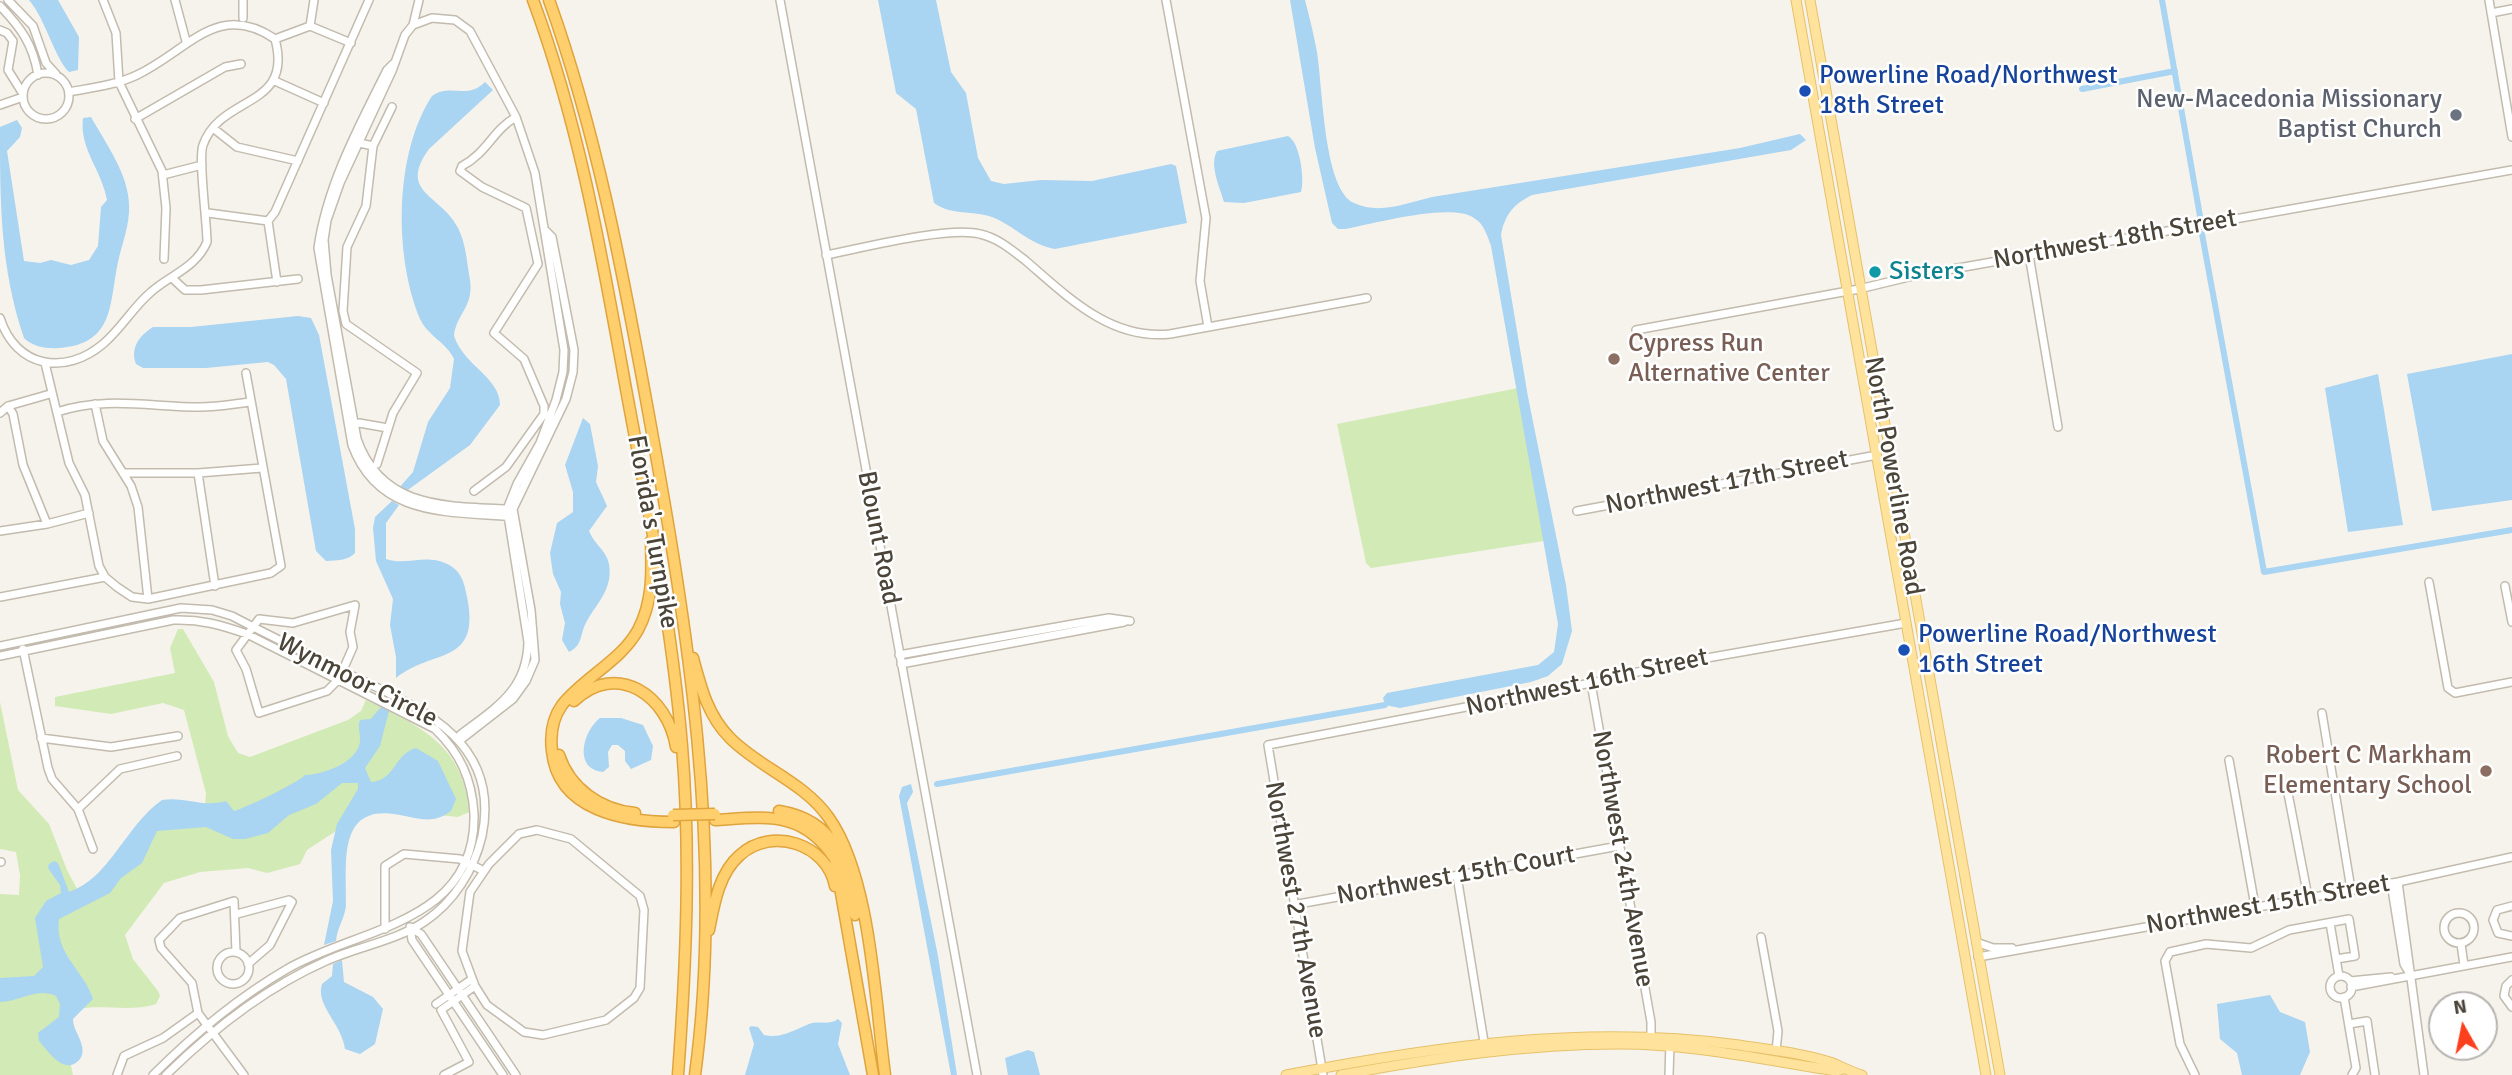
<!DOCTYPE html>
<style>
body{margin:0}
#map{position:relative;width:2512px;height:1075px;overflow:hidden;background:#f6f3ec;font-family:Signika,sans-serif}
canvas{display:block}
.north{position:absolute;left:2428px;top:991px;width:70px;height:70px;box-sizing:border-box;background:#fff;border:2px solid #b7b4b0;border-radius:50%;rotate:351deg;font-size:19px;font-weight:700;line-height:28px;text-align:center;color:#4b4439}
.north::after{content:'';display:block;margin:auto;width:24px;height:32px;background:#fc3f1d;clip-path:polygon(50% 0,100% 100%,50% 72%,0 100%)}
</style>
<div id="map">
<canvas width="2512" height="1075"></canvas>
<div class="north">N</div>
</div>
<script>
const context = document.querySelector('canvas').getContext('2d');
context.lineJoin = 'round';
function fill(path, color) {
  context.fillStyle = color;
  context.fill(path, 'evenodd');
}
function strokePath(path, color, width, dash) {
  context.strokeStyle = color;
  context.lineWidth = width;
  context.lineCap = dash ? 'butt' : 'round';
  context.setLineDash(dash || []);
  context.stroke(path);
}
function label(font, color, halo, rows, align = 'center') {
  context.font = font + ' Signika,sans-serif';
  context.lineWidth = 5;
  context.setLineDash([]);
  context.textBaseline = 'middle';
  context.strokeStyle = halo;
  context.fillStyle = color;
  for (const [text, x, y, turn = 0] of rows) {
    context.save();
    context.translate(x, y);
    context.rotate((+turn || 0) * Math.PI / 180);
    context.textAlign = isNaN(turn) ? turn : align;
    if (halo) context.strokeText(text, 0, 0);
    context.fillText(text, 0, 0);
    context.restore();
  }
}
const green = new Path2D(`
 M1518 388 1544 541 1371 568 1366 563 1337 424Z
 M178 629H183L214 682 228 736 238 753 250 757 348 720 361 711 366 700C420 726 464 745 469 812L458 817 371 808 307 850 300 864 267 873 248 868 200 872 164 883 125 935 133 959 158 991 160 996 156 1004C129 1013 100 1003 75 1010L65 1038 73 1075H0V894L19 895 20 875 16 852 0 849V702L18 790 49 824 67 870 82 898 149 819 205 808 206 793 184 710 163 703 111 714 55 706V697L175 673 170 648Z`);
const water = new Path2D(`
 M29 0H58L79 37 78 70 69 72C55 59 46 20 29 0Z
 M878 0H936L951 72 966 93 978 158 991 181 1004 184 1041 180 1092 181 1171 164 1176 166 1187 223 1055 249C1030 245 1015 226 992 217 972 210 952 216 934 203L916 109 896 93Z
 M1290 0H1305C1309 16 1313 31 1316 47 1323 79 1322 189 1354 203 1379 215 1407 203 1432 197L1740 148 1800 134 1806 140 1791 150 1532 195C1514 204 1505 214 1501 235L1528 397 1566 585 1572 631 1562 664 1548 676 1531 682 1400 708 1385 705 1383 698 1387 693 1538 665 1554 652 1558 624 1491 246C1487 235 1484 224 1474 218 1451 202 1373 224 1345 229H1338L1332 223 1315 148Z
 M485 82 493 90 429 149C397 193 442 195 458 228 466 243 467 264 470 280 474 307 456 314 454 336 464 366 500 377 500 405L470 445 405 492 398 489 413 472 428 422 450 388 454 359C447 343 428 336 420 319 394 256 394 154 432 96 450 83 468 100 485 82Z
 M91 117C105 142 129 175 129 205 130 225 122 243 118 262 109 304 115 344 59 348 47 349 33 347 24 338 0 267 0 202 0 127L17 120 22 128 20 137 7 151 24 261 40 263 51 260 71 265 89 260 98 246 101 207 107 200C102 170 79 149 83 118Z
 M1288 136C1300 142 1305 180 1301 192L1244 203 1224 202C1220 188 1209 165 1217 151Z
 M298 316 311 318 319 335 355 529V553C348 561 336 560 326 561L316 551 286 379 274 365 268 362 206 368H143L136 364C130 348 139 336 153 327H191Z
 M2512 354V500L2432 511 2407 374Z
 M2378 374 2403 525 2348 532 2325 388Z
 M583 418 590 424 598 466 596 482 607 506 589 531C594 544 606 550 609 564 614 593 591 607 583 630 580 641 579 647 569 652L562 640 565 623 560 604 561 592 553 574 550 553 557 523 573 512V492L565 465Z
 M392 501 399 505 386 523V559C405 566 425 554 445 563 461 570 464 581 467 597 481 666 433 648 396 678V657L390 625 393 599 376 561 373 528 375 517Z
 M381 707 389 711 380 746 365 768 371 782C395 781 394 754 416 748L438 761 456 799 451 811C434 824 420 819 400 815 336 802 347 863 346 905 345 918 337 928 336 941L324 945 333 901 331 850 337 824 358 789V783H342L316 804 289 815 268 833 245 839H233L206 827 157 831 142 863 121 878 110 893 59 919C54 954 84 970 93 999L73 1019C73 1029 80 1036 82 1046 83 1051 83 1057 78 1061 64 1075 48 1051 39 1041L38 1033 59 1017 60 1004 56 996C36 987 20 1002 0 1002V978L34 976 43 967 35 918 46 901 61 893 60 885 48 868 49 864 54 861 58 863 69 892C109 879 126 825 162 800 184 796 204 808 226 801L234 811C245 808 298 783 305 775 322 775 357 763 360 742 361 734 357 728 360 720L371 719Z
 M600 718H621L643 725 653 746 651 760 631 769 625 761V751L618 745H612L608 752 609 767 603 772C573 769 583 731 600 718Z
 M911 784 913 792 907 803 938 956 957 1075H951L899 796 902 787Z
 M342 960 344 982 373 997 383 1009 375 1044 360 1054 345 1049C342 1024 315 1005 322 984L332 976 333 964Z
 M2270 995 2280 1012 2305 1022 2310 1052 2300 1075H2242L2237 1053 2220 1039 2217 1004Z
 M838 1019 842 1023 838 1044 850 1075H745L754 1044 749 1028 751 1026 758 1027 764 1035C781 1039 794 1030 809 1024 819 1020 828 1026 838 1019Z
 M1028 1050 1034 1052 1040 1075H1008L1005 1058Z`);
const canal = new Path2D(`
 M2162 0 2200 216
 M2082 89 2175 71
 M2202 234 2264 572 2512 530
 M937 784 1385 705`);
const minor = new Path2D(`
 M8 0 33 26 46 63 56 74
 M103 0 116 33 119 82 162 171 166 208 164 259
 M175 0 186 41
 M780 0 977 1075
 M1166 0 1206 218 1200 281 1208 327
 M2489 0 2512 137
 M0 6C21 28 33 44 38 75
 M2491 13 2512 9
 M243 18V0
 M413 25 419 0
 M310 26 314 0
 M0 30 7 33 13 41 8 70 23 94
 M393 64 387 70C359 126 327 185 318 248L352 445C379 518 448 511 514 517
 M23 96a23 23 0 1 1 46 0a23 23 0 1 1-46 0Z
 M275 81 324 103
 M69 92C91 88 116 85 137 75 188 51 217 0 275 39L310 26 351 43
 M0 105 23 97
 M135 119 225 67 241 64
 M213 128 237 147 298 161
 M355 142 373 146 366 206 347 247 343 311 346 324 417 373 393 413 377 464
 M373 146 392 107
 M163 175 202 165
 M208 213 268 221
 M826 255C862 248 948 226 980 234 998 238 1012 250 1026 261 1068 297 1110 340 1170 334L1367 298
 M2029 255 2058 427
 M172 278 185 290H201L298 279
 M277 282 268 221 275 212 369 0
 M0 318C16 368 65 376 103 344 122 328 133 307 151 292 170 275 196 268 207 242 207 222 198 158 203 145 221 94 294 109 275 39
 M1636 330 1859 289 1913 276 2512 170
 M45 363 69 463 85 495 99 566 105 577 117 587 132 597 148 599 271 573 281 566 246 373
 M95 404 103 441 131 486 138 507 148 599
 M8 406 13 414 23 465 47 524
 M57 412C104 396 152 407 200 407 217 407 233 404 250 402
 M0 413 8 406 50 394
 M352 426 359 423 388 428
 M123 473H198L262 468
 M198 473 215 586
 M474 491 506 467 544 414V406L524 359 494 333 538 264 526 208 482 187 460 171 462 166C487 153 493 130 516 117
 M1577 511 1877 455
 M0 531 47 524 89 513
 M2429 582 2448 688 2455 693 2512 682
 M2505 586 2512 622
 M0 597 105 577
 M355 605 350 632 353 647 339 679 327 691 259 713 246 669 236 650 259 619 293 623Z
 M0 646 181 608 212 610 232 616C270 636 308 654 346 673 416 706 502 738 482 836 474 870 454 902 424 922 395 941 357 947 326 961 267 987 212 1030 166 1075
 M23 649 48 768 52 779 78 809 93 849
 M899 655 1079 623 1109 618 1130 621
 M0 656 173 620C201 619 221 625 247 634L435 729C460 753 472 779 474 814 477 924 357 928 287 969 239 997 192 1036 153 1075
 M901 664 1124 622
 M1591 683 1651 1022V1036
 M2322 713 2351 889
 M41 738 111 747 178 736
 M459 741 460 735C495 708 527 691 528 642L507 509 517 484 540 443 556 400 563 372 564 350 535 173 516 117 470 31 455 20 432 18 413 25 405 35 392 71 340 183 327 220 324 240 327 275 357 439C381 508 443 506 507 509H513
 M459 741 513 699 526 681 535 660 531 610 513 509 566 399 573 372 574 350 552 237 546 231
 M2229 760 2255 906
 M2287 788 2308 897
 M78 809 120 769 177 756
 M537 830 571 839 640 896 644 910 640 988 634 998 606 1020 543 1035 524 1032 487 1005 475 986 462 951 470 892 489 864 519 834Z
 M0 862H1
 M1457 876 1485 1048
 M2398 882 2424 1075
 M2391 883 2404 964 2410 974
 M1293 905 1619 846
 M2512 906 2497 910 2493 920 2498 933 2512 936
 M2444 928a15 15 0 1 1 30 0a15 15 0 1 1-30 0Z
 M237 914 289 900 292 902 270 945 248 964
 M2330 923 2339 976
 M410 927 412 940 503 1075
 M385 929V866L404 854 460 859 484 871
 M412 929 421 934 516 1075
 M1761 937 1778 1031 1776 1051
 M1976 942 1993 948H2012
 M2461 944 2464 965
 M236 952 234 901 180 918 159 940 161 948 192 983 198 1013 244 1075
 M217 968a16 16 0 1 1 32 0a16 16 0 1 1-32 0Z
 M1978 957 2398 882 2512 857
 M2330 987a11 11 0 1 1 22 0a11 11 0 1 1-22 0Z
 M2512 980 2506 986 2504 996 2512 1007
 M2350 981 2391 977
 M2351 987 2512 957
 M2344 997 2356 1068 2352 1075
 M436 1004 472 979
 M2349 1024 2367 1021 2375 1075
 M117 1075 124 1056 163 1038 198 1013
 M444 1075 469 1062 441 1010 475 986
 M1323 1075 1268 745 1591 683 1667 665 1906 623
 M1669 1075 1670 1044
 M2195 1075 2180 1044 2165 961 2170 952 2206 944 2251 948 2289 930 2349 919 2355 956 2336 959`);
const major = new Path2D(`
 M1796 0 1986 1075
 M1810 0 2000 1075
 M1286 1075C1437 1046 1586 1024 1739 1045 1770 1050 1803 1053 1833 1063 1842 1067 1851 1072 1862 1075
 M1341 1075C1434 1058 1525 1044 1620 1044 1693 1044 1764 1060 1836 1071L1843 1069`);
const highway = new Path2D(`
 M533 0C580 126 602 257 626 389 648 508 672 625 682 746 691 855 686 966 678 1075
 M549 0C596 131 622 268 647 405 687 624 725 852 695 1075
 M651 541C652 572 653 602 638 630 620 662 584 677 562 705 552 719 550 735 552 751 558 811 625 822 674 822
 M693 658C701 688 708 716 730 738 761 769 804 782 829 818 871 878 875 1001 885 1075
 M574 701C617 660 668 696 676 747
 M559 755C570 788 600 810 635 813
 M779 811C839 821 846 864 855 915
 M715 820C767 817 803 810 835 859L873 1075
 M709 930C714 904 719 873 740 855 772 826 827 844 835 886`);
const highwayBridge = new Path2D(`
 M673 815 715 814`);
const markers = [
 [1805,91,7,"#1a4fb4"],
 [2456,115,7,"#6b7280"],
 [1875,272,7,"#0f9aa8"],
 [1614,359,7,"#8d6e63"],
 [1904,650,7,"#1a4fb4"],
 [2486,771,7,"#8d6e63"]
];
const transitNames = [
 ["Powerline Road/Northwest",1819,76],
 ["18th Street",1819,106],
 ["Powerline Road/Northwest",1918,635],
 ["16th Street",1918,665]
];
const worshipNames = [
 ["New-Macedonia Missionary",2442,100],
 ["Baptist Church",2442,130]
];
const streetNames = [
 ["Northwest 18th Street",2115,240,-10],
 ["North Powerline Road",1893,476,80],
 ["Northwest 17th Street",1727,483,-11],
 ["Florida's Turnpike",652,532,80],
 ["Blount Road",878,538,79],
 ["Wynmoor Circle",357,681,27],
 ["Northwest 16th Street",1587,683,-12],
 ["Northwest 24th Avenue",1622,859,80],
 ["Northwest 15th Court",1456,876,-10],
 ["Northwest 15th Street",2268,905,-10],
 ["Northwest 27th Avenue",1295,910,80]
];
const cultureNames = [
 ["Sisters",1889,272]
];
const educationNames = [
 ["Cypress Run",1628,344],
 ["Alternative Center",1628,374],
 ["Robert C Markham",2472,756,"right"],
 ["Elementary School",2472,786,"right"]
];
fill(green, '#d2eab5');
fill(water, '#a9d4f2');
strokePath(canal, '#a9d4f2', 6);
strokePath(minor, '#c2bbae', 10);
strokePath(major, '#e6c16a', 11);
strokePath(highway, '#e0a43c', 13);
strokePath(minor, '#fff', 7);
strokePath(major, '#ffe39c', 9);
strokePath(highway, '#ffcf6e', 10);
strokePath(highwayBridge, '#e0a43c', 13, []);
strokePath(highwayBridge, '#ffcf6e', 10);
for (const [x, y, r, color] of markers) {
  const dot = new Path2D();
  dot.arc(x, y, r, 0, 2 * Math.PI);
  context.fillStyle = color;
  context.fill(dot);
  strokePath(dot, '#fff', 2.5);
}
label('26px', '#164399', '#fff', transitNames, 'left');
label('26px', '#5b616d', '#fff', worshipNames, 'right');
label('26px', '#4b4439', '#fff', streetNames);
label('26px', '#0d838f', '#fff', cultureNames, 'left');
label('26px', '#785e54', '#fff', educationNames, 'left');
</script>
